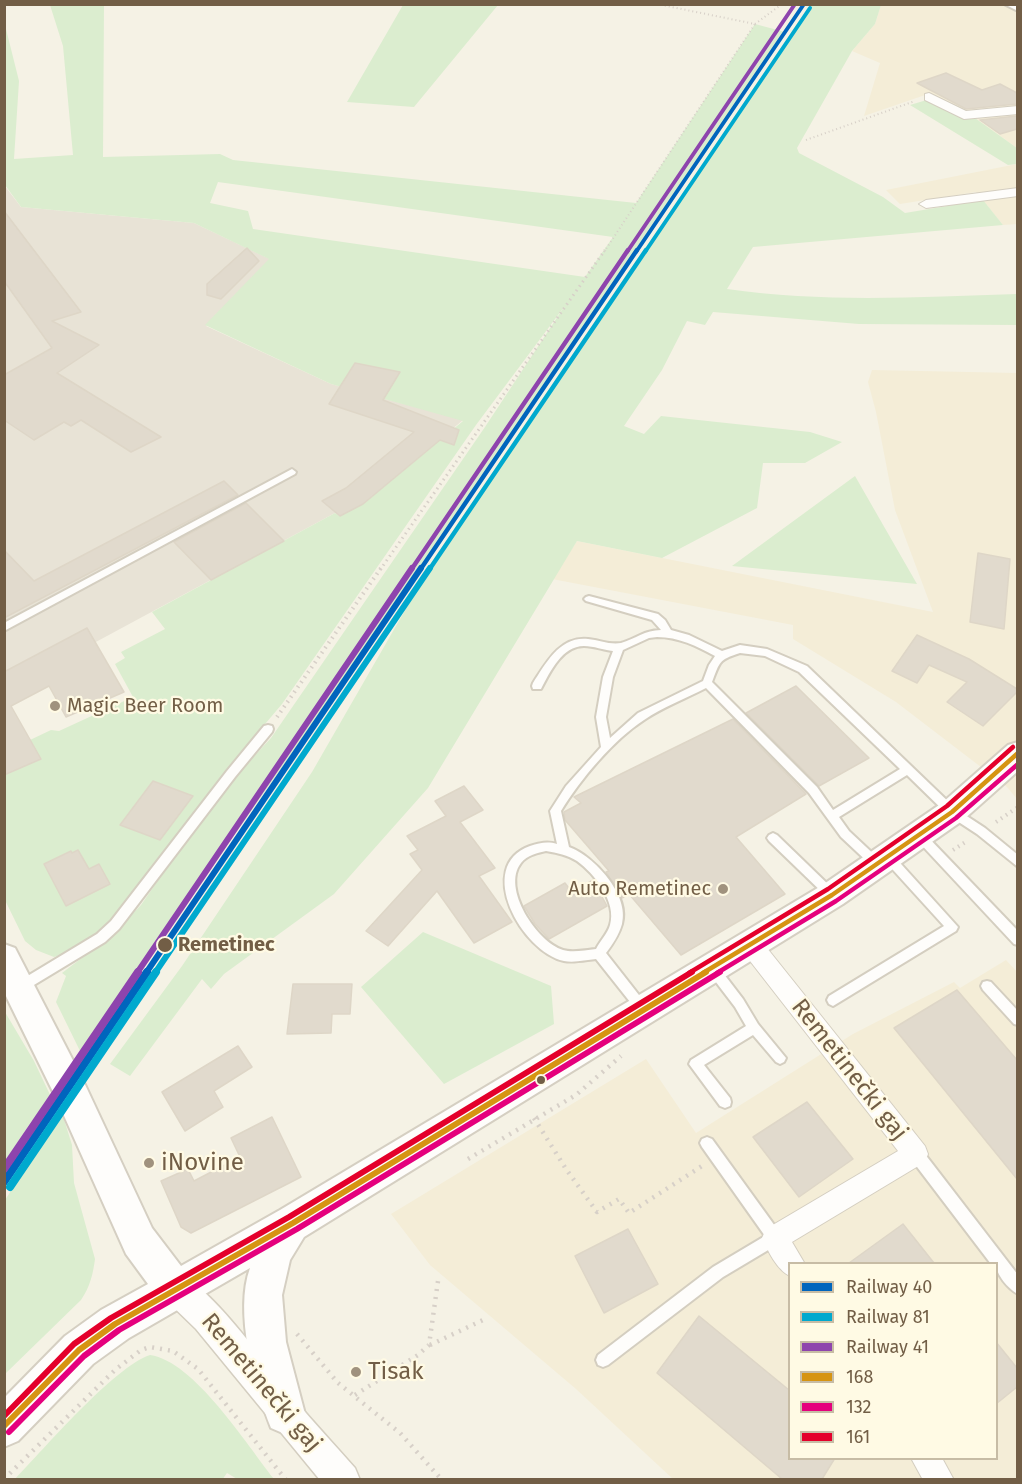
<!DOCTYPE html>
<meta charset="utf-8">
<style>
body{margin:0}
#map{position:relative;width:1022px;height:1484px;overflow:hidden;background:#f5f2e5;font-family:"Fira Sans",sans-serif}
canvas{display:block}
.frame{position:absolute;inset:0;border:6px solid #725e46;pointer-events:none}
.legend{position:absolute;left:788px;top:1262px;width:210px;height:198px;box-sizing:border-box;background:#fffae4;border:2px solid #c7bca5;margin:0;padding:8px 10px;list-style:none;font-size:18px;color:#725e46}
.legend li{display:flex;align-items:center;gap:12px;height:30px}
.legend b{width:30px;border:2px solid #c7bca5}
</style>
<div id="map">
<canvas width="1022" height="1484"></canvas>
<div class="frame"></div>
<ul class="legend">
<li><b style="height:8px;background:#0065bd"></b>Railway 40</li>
<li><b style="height:8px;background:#00a9ce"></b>Railway 81</li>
<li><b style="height:8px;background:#8e44ad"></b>Railway 41</li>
<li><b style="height:8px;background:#d69412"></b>168</li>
<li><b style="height:8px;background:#e5007d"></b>132</li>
<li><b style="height:8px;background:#e4002b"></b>161</li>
</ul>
</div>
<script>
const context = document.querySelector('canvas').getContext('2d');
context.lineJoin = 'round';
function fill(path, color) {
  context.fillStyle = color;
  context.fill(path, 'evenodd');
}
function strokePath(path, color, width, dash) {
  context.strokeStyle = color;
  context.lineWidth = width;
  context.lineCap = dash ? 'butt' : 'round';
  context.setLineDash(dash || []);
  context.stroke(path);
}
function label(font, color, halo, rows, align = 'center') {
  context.font = font + ' "Fira Sans",sans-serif';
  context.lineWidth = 4.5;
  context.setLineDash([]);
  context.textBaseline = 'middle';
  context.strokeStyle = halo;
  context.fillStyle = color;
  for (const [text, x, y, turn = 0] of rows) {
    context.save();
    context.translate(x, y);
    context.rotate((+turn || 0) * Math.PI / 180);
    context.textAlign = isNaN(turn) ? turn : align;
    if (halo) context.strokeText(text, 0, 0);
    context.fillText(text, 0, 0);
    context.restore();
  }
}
const residential = new Path2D(`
 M881 5H1017V148L975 118 928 94 864 116 880 63 852 51 875 24Z
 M1017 164V224L1003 225 976 192 900 204 886 190Z
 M872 370 1017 373V799L1007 787 896 702 793 639V625L552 579 577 541 933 612 895 510 876 412 868 382Z
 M1006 960 1018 973 1017 1479H673L576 1389 430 1265 391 1214 646 1059 696 1133 853 1034 954 982 960 988ZM790 1264H996V1458H790Z`);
const industrial = new Path2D(`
 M4 185 21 207 194 223 270 259 206 326 331 384 463 420 363 504 340 516 335 513 5 691Z`);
const green = new Path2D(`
 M50 5H104L103 157 220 154 233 160 636 203 755 24 785 32 375 635 81 1053 56 1002 66 976 62 973 112 935 141 905 215 798 271 738 485 427 564 307 476 425 282 704 227 769 137 890 98 934 73 950 54 957 36 950 25 941 4 898 5 775 40 759 30 740 51 730 59 731 133 697 115 664 125 658 121 652 165 629 152 612 335 513 340 516 363 504 463 421 331 384 205 325 269 259 194 223 21 207 5 185 4 21 19 81 14 159 73 155 63 46ZM218 182 613 237 585 277 253 229 248 211 210 203Z
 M403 5H498L414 107 347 102Z
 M811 5H881L875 24 852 51 797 148 799 153 883 197 905 213 983 200 1003 225 753 247 727 289C823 303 921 297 1017 294V325L859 324 713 312 705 325 687 321 662 370 624 426 644 434 661 416 810 432 842 442 805 463H763L757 508 662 558 577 541 428 788 334 894 224 974 211 989 202 979 130 1076 110 1064 182 966 312 772 419 586Z
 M930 99 975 118 1017 148V164L1008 165 910 105Z
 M855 476 917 584 732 566Z
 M423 932 551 986 554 1024 444 1084 361 987Z
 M5 1012 34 1061 52 1099 31 1122 5 1161Z
 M62 1113 72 1145 74 1183 95 1259C93 1274 90 1287 81 1300L5 1374V1200Z
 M150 1355C194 1361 247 1445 274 1479H237L227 1473 222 1480 15 1479C44 1449 114 1367 150 1355Z`);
const building = new Path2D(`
 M946 73 982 90 1000 84 1017 93V104L966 109 917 83Z
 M1017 116V129L1000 134 980 120Z
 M4 211 81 312 52 321 99 345 57 373 161 437 131 452 81 420 71 426 64 422 34 440 4 420V375L52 348 4 281Z
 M247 248 259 261 221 299 207 295V284Z
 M355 363 400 372 383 400 459 430 454 445 440 440 363 504 340 516 322 501 346 488 414 432 329 404Z
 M224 481 238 495 4 618V550L34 581Z
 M246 503 284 541 211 580 174 542Z
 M978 553 1010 559 1004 629 970 622Z
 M87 628 124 692 66 717 49 686 11 706 41 759 4 775V672Z
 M917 635 969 659 1017 689V692L983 726 947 702 967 682 929 665 917 683 892 671Z
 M796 686 869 758 819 786 746 713Z
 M733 719 806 794 736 837 785 894 681 955 629 894 622 898 606 872 609 871 565 820 564 812 581 803 574 797Z
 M153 781 193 796 160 840 120 825Z
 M464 786 483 810 460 822 495 868 479 876 512 922 474 943 437 891 388 946 366 931 422 870 410 854 418 850 407 836 446 816 435 801Z
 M78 850 89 869 99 864 110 884 66 906 44 864 71 851 72 853Z
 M593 880 607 906 549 939 535 924 524 906 565 883 572 892Z
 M293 984H352L350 1014H332L331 1033 287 1034Z
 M957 990 1017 1060V1179L894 1028Z
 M238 1046 252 1067 214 1091 223 1107 185 1131 162 1092Z
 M807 1102 853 1159 799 1197 753 1137Z
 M272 1117 301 1177 191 1233 181 1227 161 1181 188 1169 194 1181 240 1157 231 1138Z
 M903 1224 934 1263H849Z
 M628 1229 658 1284 604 1313 575 1256Z
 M699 1316 789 1390V1458H835L822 1479H782L657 1373Z
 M996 1342 1017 1368V1387L996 1404Z`);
const pathFar3 = new Path2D(`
 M657 4 755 24 782 4
 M806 140 915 101
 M604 252 755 24`);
const pathFar2 = new Path2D(`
 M380 570 605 250`);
const pathFar1 = new Path2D(`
 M277 717 381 568
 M996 822 1018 807
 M953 850 967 841`);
const path = new Path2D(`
 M534 1118 566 1169 597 1212 619 1199 629 1213 702 1166
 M468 1159 576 1095 621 1056
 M297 1334 338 1383 400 1433 442 1480
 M430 1345 483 1320
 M355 1395 418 1355 429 1345 438 1281
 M4 1479 115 1370 141 1350 150 1347 173 1351 198 1369 286 1480`);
const service = new Path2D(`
 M1004 4H1013L1018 7V11Z
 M292 469 296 472 295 474 4 631V623Z
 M589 596 658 614 665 620 671 630 689 635 722 651 740 645 767 649 807 666 956 809 985 828 1018 855V867L977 834 948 815 907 775 839 817 849 831 881 861 883 864 881 867 877 869 873 867 841 837 809 793 706 688C685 699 663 707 644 720 613 740 580 780 561 811L569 847C594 856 630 895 622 924 619 935 612 945 606 953L646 1004 648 1008 646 1012 642 1014 638 1012 596 959C586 960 574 963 564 961 522 952 474 866 530 846 540 843 547 841 557 844L550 811 566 786 601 747 596 717 603 677 613 651C603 650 594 646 584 646 562 646 550 672 541 689H533L532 686 533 683C546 663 560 636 588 639 599 640 610 645 621 643 635 639 645 630 661 630L652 620 586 601 584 599 586 597ZM657 637C679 637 696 646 715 656L709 665 703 681 638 713 610 738 606 717 613 677 623 650 649 638ZM740 653 765 656 799 672 900 769 833 810 817 787 712 682C720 662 718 660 740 653ZM546 851C557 853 568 855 577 861 594 873 617 902 610 925 608 933 600 941 596 949 585 950 573 953 563 950 537 942 501 888 521 863 527 855 538 853 546 851Z
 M268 725 272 726 273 729 272 732 235 777 119 929 105 942 24 991 20 992 16 991 14 987 16 983 97 934 111 921 227 771 264 726Z
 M919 830 923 832 1018 931V945L1014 944 915 838 913 835 915 832Z
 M773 833 777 835 836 892 838 895 836 898 832 900 828 898 769 841 767 838 769 835Z
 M888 852 892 854 958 927 956 931 833 1006 829 1004 827 1000 829 996 944 926 884 860 882 857 884 854Z
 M713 964 717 965 743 999 758 1024 786 1058 784 1062 780 1064 776 1062 753 1035 704 1065 730 1098 731 1102 730 1106 725 1108 720 1106 689 1064 691 1060 746 1026 735 1007 709 973 707 969 709 965Z
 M987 981 991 982 1018 1011V1025L1014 1024 983 990 981 986 983 982Z
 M707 1137 712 1139 780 1233 782 1238 780 1243 723 1277 608 1365 603 1367 598 1365 596 1360 598 1355 713 1267 765 1236 702 1147 700 1143 702 1139Z
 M916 1148 921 1149 1018 1275V1294C1008 1289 996 1274 996 1264H991L911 1159 909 1154 911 1149Z`);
const minor = new Path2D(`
 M929 93 966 111 1018 106V114L964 119 925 100V94Z
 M1018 188V196L926 208 919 204 926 200Z
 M751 935 759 938 925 1146 928 1154 925 1162 792 1242 805 1264H790V1276C777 1270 768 1251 762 1238L766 1229 898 1151 743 952 740 945 743 938Z
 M911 1458H942L954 1480H923Z`);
const tertiary = new Path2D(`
 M176 1272C212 1287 267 1366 294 1399 314 1423 335 1445 355 1468L360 1480H320L196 1329 165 1299 160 1288 165 1277Z`);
const secondary = new Path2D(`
 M1018 742V771L962 821 843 904 304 1237 290 1260 282 1295 286 1342 305 1414 299 1428 285 1434 271 1428C254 1386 234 1312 250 1268L129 1338 93 1364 18 1441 4 1447V1398L65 1336 101 1310 148 1284 126 1254 57 1100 4 992V944L15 948 81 1076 152 1228 181 1266 280 1210 821 886 942 803 1008 745Z`);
const bus1Far1 = new Path2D(`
 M703 973 832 895 952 812 1018 753`);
const bus1 = new Path2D(`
 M4 1426 79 1350 115 1324 293 1223 706 972`);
const bus2Far1 = new Path2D(`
 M717 973 836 901 956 818 1018 764`);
const bus2 = new Path2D(`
 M9 1432 84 1356 119 1330 297 1229 720 972`);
const bus3Far1 = new Path2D(`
 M689 973 828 889 947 806 1013 747`);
const bus3 = new Path2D(`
 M4 1416 74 1344 111 1318 289 1217 692 972`);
const rail1Far3 = new Path2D(`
 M636 252 804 4`);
const rail1Far2 = new Path2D(`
 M420 570 637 250`);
const rail1Far1 = new Path2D(`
 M146 973 421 568`);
const rail1 = new Path2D(`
 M4 1182 147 972`);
const rail2Far3 = new Path2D(`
 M645 252 810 8`);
const rail2Far2 = new Path2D(`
 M429 570 646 250`);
const rail2Far1 = new Path2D(`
 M155 973 430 568`);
const rail2 = new Path2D(`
 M10 1187 156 972`);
const rail3Far3 = new Path2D(`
 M627 252 795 4`);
const rail3Far2 = new Path2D(`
 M411 570 628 250`);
const rail3Far1 = new Path2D(`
 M137 973 412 568`);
const rail3 = new Path2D(`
 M4 1169 138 972`);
const markers = [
 [55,706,6,"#a0927e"],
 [723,889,6,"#a0927e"],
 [165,945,8,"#725e46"],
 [541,1080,5,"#725e46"],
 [149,1163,6,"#a0927e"],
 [356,1372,6,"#a0927e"]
];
const poiNames = [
 ["Magic Beer Room",67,706],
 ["Auto Remetinec",711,889,"right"]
];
const stopNames = [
 ["Remetinec",178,945]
];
const nearStreetnames = [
 ["Remetinečki gaj",849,1070,52],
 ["Remetinečki gaj",261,1383,50]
];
const nearPoinames = [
 ["iNovine",161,1163],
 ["Tisak",368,1372]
];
fill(residential, '#f4edd7');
fill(industrial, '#e8e3d6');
fill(green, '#dbedcf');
fill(building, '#e1dacd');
strokePath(building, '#ded6c7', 1.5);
strokePath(service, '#d4cec0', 4);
strokePath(minor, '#d4cec0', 2);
strokePath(tertiary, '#d4cec0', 3);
strokePath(secondary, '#d5cfc2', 4);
strokePath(pathFar3, '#d7d0c8', 2, [1, 3]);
strokePath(pathFar2, '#d7d0c8', 3, [1.5, 4]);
strokePath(pathFar1, '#d7d0c8', 4, [1.5, 4.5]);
strokePath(path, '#d7d0c8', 4.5, [2, 6]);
fill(service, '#fefdfb');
fill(minor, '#fefdfb');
fill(tertiary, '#fefdfb');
fill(secondary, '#fefdfb');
strokePath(bus1Far1, '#d69412', 4.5);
strokePath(bus1, '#d69412', 6);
strokePath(bus2Far1, '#e5007d', 4.5);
strokePath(bus2, '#e5007d', 6);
strokePath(bus3Far1, '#e4002b', 4.5);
strokePath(bus3, '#e4002b', 6);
strokePath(rail1Far3, '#0065bd', 4);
strokePath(rail1Far2, '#0065bd', 4.5);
strokePath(rail1Far1, '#0065bd', 6);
strokePath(rail1, '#0065bd', 8);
strokePath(rail2Far3, '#00a9ce', 4);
strokePath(rail2Far2, '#00a9ce', 4.5);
strokePath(rail2Far1, '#00a9ce', 6);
strokePath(rail2, '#00a9ce', 8);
strokePath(rail3Far3, '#8e44ad', 4);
strokePath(rail3Far2, '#8e44ad', 4.5);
strokePath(rail3Far1, '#8e44ad', 6);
strokePath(rail3, '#8e44ad', 8);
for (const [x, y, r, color] of markers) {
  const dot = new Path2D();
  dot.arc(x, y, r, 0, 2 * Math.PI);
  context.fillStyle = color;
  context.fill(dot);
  strokePath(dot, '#fffae4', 2);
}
label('20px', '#725e46', '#fffae4', poiNames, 'left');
label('bold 20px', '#725e46', '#fffae4', stopNames, 'left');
label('24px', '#725e46', '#fffae4', nearStreetnames);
label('24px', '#725e46', '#fffae4', nearPoinames, 'left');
</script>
